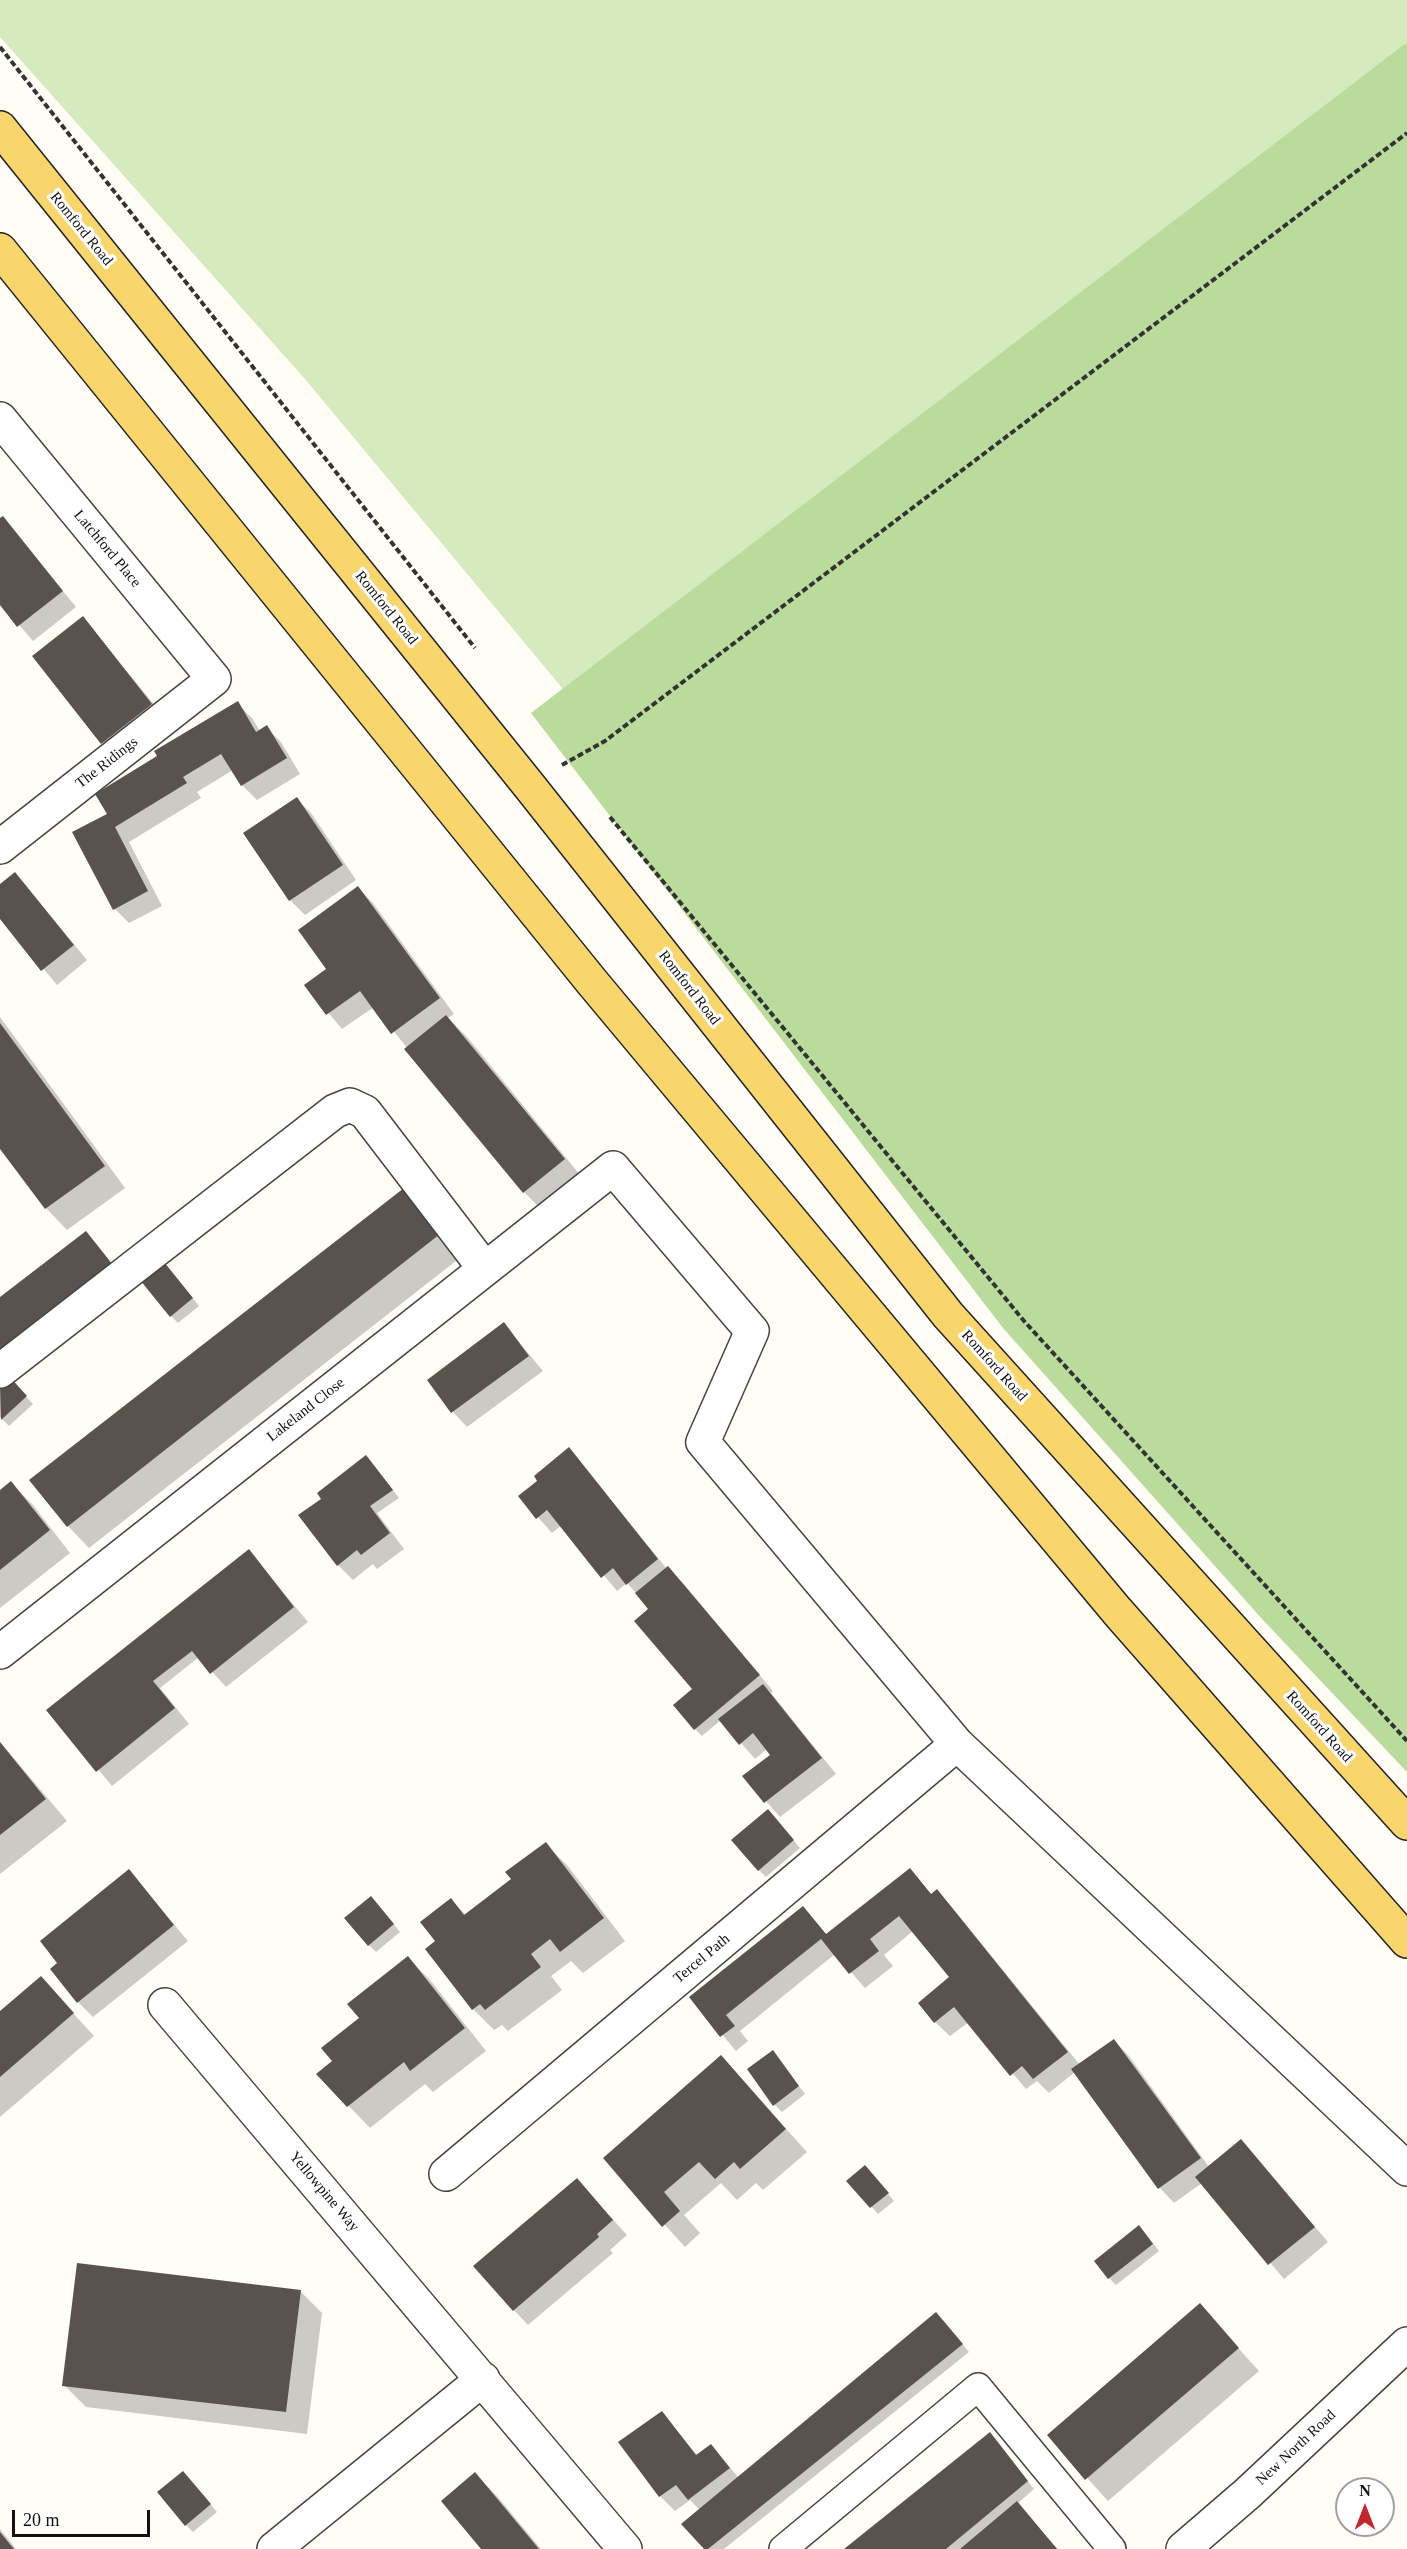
<!DOCTYPE html>
<style>
body{margin:0}
#map{position:relative;width:1407px;height:2549px;overflow:hidden;background:#fffdf5;font-family:"Times New Roman",serif}
canvas{display:block}
.north{position:absolute;left:1335px;top:2477px;width:60px;height:60px;box-sizing:border-box;background:#fff;border:2px solid #a0a0a0;border-radius:50%;rotate:0deg;font-size:16px;font-weight:700;line-height:24px;text-align:center;color:#111}
.north::after{content:'';display:block;margin:auto;width:21px;height:27px;background:#c4262e;clip-path:polygon(50% 0,100% 100%,50% 72%,0 100%)}
.scale{position:absolute;left:12px;top:2510px;width:138px;height:27px;box-sizing:border-box;border:3px solid #111;border-top:0;padding-left:8px;font-size:18px;line-height:21px;white-space:nowrap;color:#111;-webkit-text-stroke:4px #fff;paint-order:stroke}
</style>
<div id="map">
<canvas width="1407" height="2549"></canvas>
<div class="north">N</div>
<div class="scale">20 m</div>
</div>
<script>
const context = document.querySelector('canvas').getContext('2d');
context.lineJoin = 'round';
function fill(path, color) {
  context.fillStyle = color;
  context.fill(path, 'evenodd');
}
function strokePath(path, color, width, dash) {
  context.strokeStyle = color;
  context.lineWidth = width;
  context.lineCap = dash ? 'butt' : 'round';
  context.setLineDash(dash || []);
  context.stroke(path);
}
function label(font, color, halo, rows, align = 'center') {
  context.font = font + ' "Times New Roman",serif';
  context.lineWidth = 6;
  context.setLineDash([]);
  context.textBaseline = 'middle';
  context.strokeStyle = halo;
  context.fillStyle = color;
  for (const [text, x, y, turn = 0] of rows) {
    context.save();
    context.translate(x, y);
    context.rotate((+turn || 0) * Math.PI / 180);
    context.textAlign = isNaN(turn) ? turn : align;
    if (halo) context.strokeText(text, 0, 0);
    context.fillText(text, 0, 0);
    context.restore();
  }
}
const green = new Path2D(`
 M0 0H1407V42L563 689 305 379 0 37Z`);
const forest = new Path2D(`
 M1407 42V1772L1263 1620 1003 1328 531 713Z`);
const shadow = new Path2D(`
 M3 518 76 607 33 641 0 603V520Z
 M83 618 166 719 117 758 103 743Z
 M237 703 252 718 260 731 266 727 281 742 300 774 257 800 242 785 233 770 197 792 201 798 129 842 162 906 129 923 115 909 109 814 159 757Z
 M297 799 311 813 356 880 305 915 290 900Z
 M15 874 87 960 57 985 0 916V886Z
 M358 888 373 903 454 1014 448 1018 468 1038 585 1181 546 1214 524 1192 374 1007 342 1029 306 986 328 969Z
 M0 1017 125 1188 67 1230 46 1208 0 1147Z
 M404 1190 461 1257 89 1548 68 1526Z
 M171 1271 199 1306 178 1323 171 1316Z
 M504 1324 543 1371 467 1427 453 1412Z
 M9 1378 33 1404 9 1426 0 1417V1386Z
 M569 1449 667 1569 683 1583 773 1691 771 1693 836 1774 780 1817 744 1776 772 1755 767 1749 755 1759 721 1720 702 1736 695 1729 694 1689 650 1609 627 1583 617 1591 562 1525 552 1533 520 1497 540 1481Z
 M373 1464 399 1498 377 1513 404 1549 377 1569 373 1564 353 1580 338 1565 300 1515Z
 M11 1483 33 1505 70 1553 0 1608V1492Z
 M249 1551 308 1622 226 1687 199 1657 160 1688 189 1724 112 1786 49 1710Z
 M0 1742 67 1821 0 1874Z
 M775 1818 800 1848 766 1877 759 1870Z
 M545 1844 567 1865 625 1941 583 1973 571 1961 551 1976 562 1990 508 2031 502 2025 494 2030 473 2009 437 1942 451 1900 466 1915 513 1880Z
 M909 1870 932 1895 937 1891 951 1906 1080 2065 1114 2041 1129 2056 1209 2167 1241 2141 1328 2242 1284 2279 1202 2183 1174 2203 1160 2188 1075 2072 1049 2093 1037 2081 1026 2089 969 2022 950 2036 935 2022 951 1978 913 1931 884 1955 893 1966 865 1988 835 1954 740 2031 748 2041 736 2051 691 1997 802 1908 827 1935Z
 M129 1871 188 1941 93 2017 78 2002 60 1963Z
 M378 1905 400 1932 376 1952 369 1945Z
 M408 1958 430 1980 486 2051 433 2092 425 2084 370 2128 318 2074 334 2061 361 2018Z
 M41 1978 94 2036 0 2117V2013Z
 M773 2052 805 2094 782 2112 775 2105Z
 M721 2057 807 2152 763 2190 756 2183 737 2200 721 2183 684 2215 700 2233 685 2247 605 2159Z
 M872 2174 894 2201 878 2214 848 2181Z
 M577 2180 627 2235 610 2250 613 2253 528 2325 514 2310Z
 M1146 2234 1159 2251 1116 2285 1109 2278Z
 M300 2291 322 2313 307 2434 86 2407 64 2385Z
 M1200 2306 1259 2371 1108 2501 1049 2436Z
 M943 2321 969 2352 724 2549H706L700 2510 690 2500 675 2511 660 2496 661 2413 698 2456 711 2446 739 2478Z
 M997 2441 1034 2489 1017 2504 1058 2549H846Z
 M475 2474 497 2496 541 2549H483Z
 M190 2480 217 2512 193 2532 186 2525Z
 M0 2529 16 2549H0Z`);
const building = new Path2D(`
 M3 516 63 591 17 627 0 605V518Z
 M83 616 152 704 101 744 32 656Z
 M238 701 256 732 267 725 287 758 241 786 221 754 183 777 187 783 115 827 148 891 113 910 72 832 107 814 95 794 157 756 154 751Z
 M297 797 343 865 289 901 243 833Z
 M15 872 74 945 41 971 0 919V884Z
 M358 886 440 998 391 1034 360 991 326 1015 304 985 326 969 298 930Z
 M446 1015 565 1159 523 1193 404 1049Z
 M0 1023 105 1166 45 1209 0 1149Z
 M404 1188 440 1234 67 1527 29 1480Z
 M86 1231 113 1265 0 1354V1297Z
 M164 1262 193 1298 170 1317 140 1280Z
 M504 1322 529 1356 451 1413 427 1380Z
 M9 1376 27 1396 1 1420 0 1384Z
 M569 1447 658 1559 626 1585 613 1568 601 1578 547 1510 536 1519 518 1496 537 1481 534 1476Z
 M366 1455 393 1490 370 1506 390 1533 361 1555 357 1550 337 1566 298 1515 321 1499 317 1493Z
 M11 1481 50 1530 0 1570V1490Z
 M249 1549 294 1607 210 1674 192 1651 153 1681 175 1708 96 1772 46 1710Z
 M668 1566 760 1675 694 1730 673 1705 692 1689 634 1621 648 1609 635 1593Z
 M763 1684 822 1758 764 1803 742 1776 770 1755 753 1733 739 1745 718 1719Z
 M0 1742 46 1799 0 1835Z
 M768 1809 794 1840 758 1871 731 1840Z
 M546 1842 604 1918 560 1952 550 1939 531 1954 541 1967 485 2010 480 2004 472 2010 425 1949 435 1941 420 1922 451 1898 464 1915 511 1879 505 1872Z
 M910 1868 931 1894 937 1889 1068 2052 1033 2079 1022 2066 1010 2076 954 2007 934 2023 918 2003 949 1977 899 1916 870 1939 879 1951 849 1974 821 1939 726 2015 735 2026 720 2037 689 1997 803 1906 826 1934Z
 M129 1869 174 1925 77 2003 50 1969 57 1963 40 1941Z
 M371 1896 394 1924 368 1946 344 1918Z
 M408 1956 465 2028 410 2071 404 2062 347 2107 316 2074 332 2061 321 2048 359 2018 347 2004Z
 M41 1976 74 2013 0 2077V2011Z
 M1114 2039 1201 2158 1158 2189 1071 2069Z
 M773 2050 799 2086 773 2106 747 2069Z
 M721 2055 786 2129 740 2169 734 2162 715 2179 699 2162 664 2192 680 2211 662 2227 603 2158Z
 M1241 2139 1315 2227 1268 2265 1195 2177Z
 M865 2165 889 2193 870 2208 846 2181Z
 M577 2178 613 2220 597 2234 599 2237 513 2311 473 2266Z
 M1139 2225 1153 2244 1108 2279 1094 2261Z
 M77 2263 301 2290 286 2412 62 2386Z
 M1200 2303 1239 2348 1085 2480 1047 2435Z
 M936 2312 963 2344 708 2549H704L681 2524Z
 M662 2411 696 2455 711 2444 730 2468 688 2500 676 2485 659 2497 618 2442Z
 M990 2432 1028 2481 946 2549H844Z
 M183 2471 211 2504 185 2526 157 2492Z
 M475 2472 539 2549H481L441 2501Z
 M1017 2501 1057 2549H960Z
 M0 2532 14 2549H0Z`);
const path = new Path2D(`
 M0 47 475 648
 M562 765 605 741 1407 133
 M610 817 1024 1321 1407 1741`);
const service = new Path2D(`
 M783 2549 978 2387 1112 2549`);
const minor = new Path2D(`
 M0 419 214 679 0 847
 M0 1371 335 1111 350 1105 365 1112 485 1269
 M0 1652 613 1168 752 1331 703 1442 957 1744 1407 2169
 M165 2005 625 2549
 M446 2174 957 1744
 M274 2549 483 2379`);
const tertiary = new Path2D(`
 M1183 2549 1248 2493 1407 2344`);
const primary = new Path2D(`
 M0 128 531 788 948 1315 1407 1823
 M0 250 592 982 1117 1611 1407 1941`);
const streetNames = [
 ["Romford Road",81,229,51],
 ["Latchford Place",107,549,50],
 ["Romford Road",386,608,51],
 ["The Ridings",107,763,-38],
 ["Romford Road",689,988,52],
 ["Romford Road",994,1366,48],
 ["Lakeland Close",306,1410,-38],
 ["Romford Road",1319,1727,48],
 ["Tercel Path",702,1959,-40],
 ["Yellowpine Way",324,2192,50],
 ["New North Road",1296,2448,-43]
];
fill(green, '#d5ebbd');
fill(forest, '#b9dc9c');
fill(shadow, '#0003');
fill(building, '#5a524d');
strokePath(service, '#444', 30);
strokePath(minor, '#444', 36);
strokePath(tertiary, '#444', 36);
strokePath(primary, '#222', 36);
strokePath(path, '#333', 4, [6, 3]);
strokePath(service, '#fff', 27);
strokePath(minor, '#fff', 33);
strokePath(tertiary, '#fff', 33);
strokePath(primary, '#f9d66b', 33);
label('15px', '#111', '#fff', streetNames);
</script>
